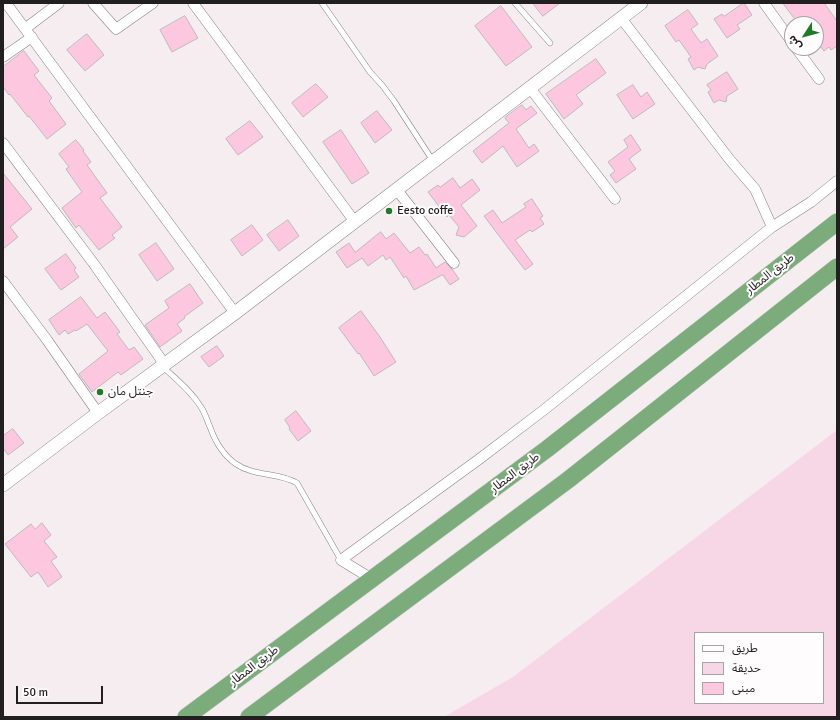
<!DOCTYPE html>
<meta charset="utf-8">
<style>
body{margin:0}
#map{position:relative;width:840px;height:720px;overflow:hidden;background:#f5edf0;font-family:Signika,"Noto Sans Arabic",sans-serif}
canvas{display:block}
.frame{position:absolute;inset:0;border:4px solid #221f20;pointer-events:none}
.legend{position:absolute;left:694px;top:632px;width:130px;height:72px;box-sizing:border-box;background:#fffcfd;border:1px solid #a7a4a5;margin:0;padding:5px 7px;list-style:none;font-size:12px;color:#221f20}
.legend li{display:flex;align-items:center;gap:8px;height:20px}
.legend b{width:20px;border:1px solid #a7a4a5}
.north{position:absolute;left:784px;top:16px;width:40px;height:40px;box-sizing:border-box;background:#fffcfd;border:1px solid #a7a4a5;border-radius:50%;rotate:234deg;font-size:11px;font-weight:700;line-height:16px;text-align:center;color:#221f20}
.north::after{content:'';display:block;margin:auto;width:14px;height:18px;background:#217a28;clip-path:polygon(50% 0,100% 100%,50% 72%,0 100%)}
.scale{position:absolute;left:16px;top:686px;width:87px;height:18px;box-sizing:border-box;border:2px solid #221f20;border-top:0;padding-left:5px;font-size:12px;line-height:14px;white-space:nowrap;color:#221f20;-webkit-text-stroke:3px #fffcfd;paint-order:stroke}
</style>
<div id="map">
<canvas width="840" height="720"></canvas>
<div class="frame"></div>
<ul class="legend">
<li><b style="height:5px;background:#fff"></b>طريق</li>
<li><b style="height:11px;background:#f7d7e5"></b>حديقة</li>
<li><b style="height:11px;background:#fdc7df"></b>مبنى</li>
</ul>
<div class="north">ش</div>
<div class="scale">50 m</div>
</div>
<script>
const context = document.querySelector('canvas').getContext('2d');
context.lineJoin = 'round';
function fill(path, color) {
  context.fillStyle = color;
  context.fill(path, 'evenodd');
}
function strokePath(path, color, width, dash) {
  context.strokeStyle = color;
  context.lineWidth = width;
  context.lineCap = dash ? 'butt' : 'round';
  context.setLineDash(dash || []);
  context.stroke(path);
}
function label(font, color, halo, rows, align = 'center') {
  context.font = font + ' Signika,"Noto Sans Arabic",sans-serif';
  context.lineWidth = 4;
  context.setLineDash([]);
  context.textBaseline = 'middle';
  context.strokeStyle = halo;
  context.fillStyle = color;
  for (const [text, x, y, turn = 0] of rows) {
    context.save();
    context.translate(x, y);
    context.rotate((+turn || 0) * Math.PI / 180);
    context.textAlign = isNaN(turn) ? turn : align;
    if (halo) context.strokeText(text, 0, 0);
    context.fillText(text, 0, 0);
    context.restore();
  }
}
const green = new Path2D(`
 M837 430V717H444L513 677ZM695 633H823V703H695Z`);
const building = new Path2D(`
 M533 3H560L543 16Z
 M744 3 752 15 737 25 740 29 727 38 714 19 722 14 724 16Z
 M783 3H824L837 21V46L831 50 829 47 824 51 816 41V24H799Z
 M501 6 532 47 506 66 475 26Z
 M688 10 698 24 691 29 701 43 707 39 718 56 707 64 705 69 698 67 694 70 688 59 691 57 679 40 676 42 665 26Z
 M185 16 198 38 172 52 160 30Z
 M87 34 104 55 85 71 67 50Z
 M24 51 39 71 34 75 52 98 49 101 66 124 47 139 29 116 28 117 10 94 9 95 3 87V67Z
 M596 59 606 73 576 95 583 104 564 119 546 94Z
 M727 72 738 89 727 96 726 102 719 100 714 103 708 92 711 90 707 85Z
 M316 84 328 97 303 117 292 103Z
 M633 85 641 97 647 92 655 104 633 119 617 95Z
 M522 105 526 110 531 106 537 113 516 129 529 148 534 144 539 151 517 167 503 146 482 163 473 151 509 123 505 118Z
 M377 111 392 130 375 143 361 123Z
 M250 121 263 137 238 155 226 139Z
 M341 130 369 173 352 184 323 142Z
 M631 135 641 150 629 159 636 169 616 183 610 175 615 171 608 162 628 147 624 140Z
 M76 140 84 150 83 151 91 162 87 165 107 193 100 198 122 227 112 235 115 238 99 250 79 225 76 228 62 208 82 192 66 169 69 167 59 154Z
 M3 173 32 209 10 227 18 237 3 249Z
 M453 178 460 188 472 179 480 190 461 205 477 226 464 237 456 235 459 227 449 215 447 217 428 192 438 185 440 187Z
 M532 199 543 216 540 218 544 224 532 232 530 230 515 240 533 264 525 270 484 216 493 210 502 223 526 207 524 204Z
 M288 220 299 236 279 251 267 235Z
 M252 225 263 240 242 256 231 240Z
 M381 232 386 239 394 233 410 253 419 247 425 255 427 254 436 268 445 262 452 269 459 279 450 285 443 275H442L414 290 406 276 404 278 390 257 386 260 383 255 368 266 362 258 347 268 336 252 349 243 355 252Z
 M156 243 174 269 157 281 139 255Z
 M66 254 76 268 74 270 79 277 61 290 45 269Z
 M190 284 203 303 184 317 185 318 177 324 182 331 160 347 145 325 169 308 165 301Z
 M81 297 97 318 105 312 120 332 117 334 129 350 134 347 143 359 121 375 118 372 92 392 79 374 108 351 87 324 76 331 75 330 68 334 65 330 59 335 49 320Z
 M361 311 380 337 396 362 374 376 359 353 358 354 339 328Z
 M217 346 224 356 209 367 201 357Z
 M296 411 311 431 298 441 289 429 290 428 285 420Z
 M13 429 24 443 8 455 3 448V436Z
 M42 523 51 535 44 541 57 557 51 561 62 577 48 587 38 572 31 577 5 544 31 524 35 529Z`);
const service = new Path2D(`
 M322 3 370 72 382 85 394 101 433 161
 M515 3 550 43
 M163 367C176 379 191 391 201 407 205 413 207 420 210 427 215 441 223 455 236 464 255 477 278 472 297 483L341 560`);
const minor = new Path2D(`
 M6 3 235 313
 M93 3 116 29 153 3
 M193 3 355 222
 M764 3 792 42
 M621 18 730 160 755 189 772 227
 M26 28 59 3
 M796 48 819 79
 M3 57 32 37
 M530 88 615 199
 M3 143 94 264 165 365
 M397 190 454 263
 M3 281 47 340 98 413
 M372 579 341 560 482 457 545 409 772 227 811 202 837 181`);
const tertiary = new Path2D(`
 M3 485 98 413 235 313 641 3`);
const trunk = new Path2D(`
 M186 717 547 449 837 222
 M249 717 568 480 837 267`);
const markers = [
 [389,211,4,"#217a28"],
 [100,392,4,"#217a28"]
];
const poiNames = [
 ["Eesto coffe",397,211],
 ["جنتل مان",108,392]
];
const streetNames = [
 ["طريق المطار",770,274,-38],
 ["طريق المطار",515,473,-37],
 ["طريق المطار",254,666,-37]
];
fill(green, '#f7d7e5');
fill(building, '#fdc7df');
strokePath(building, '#c0b8bb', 1);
strokePath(service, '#888084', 6);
strokePath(minor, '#888084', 11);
strokePath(tertiary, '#888084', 14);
strokePath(trunk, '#cecece', 18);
strokePath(service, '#fff', 5);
strokePath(minor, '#fff', 10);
strokePath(tertiary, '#fff', 13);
strokePath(trunk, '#7cac7c', 17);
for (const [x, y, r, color] of markers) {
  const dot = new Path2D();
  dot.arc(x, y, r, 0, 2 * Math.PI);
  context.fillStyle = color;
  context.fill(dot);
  strokePath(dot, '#fffcfd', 1.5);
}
label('12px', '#221f20', '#fffcfd', poiNames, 'left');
label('12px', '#221f20', '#fffcfd', streetNames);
</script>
